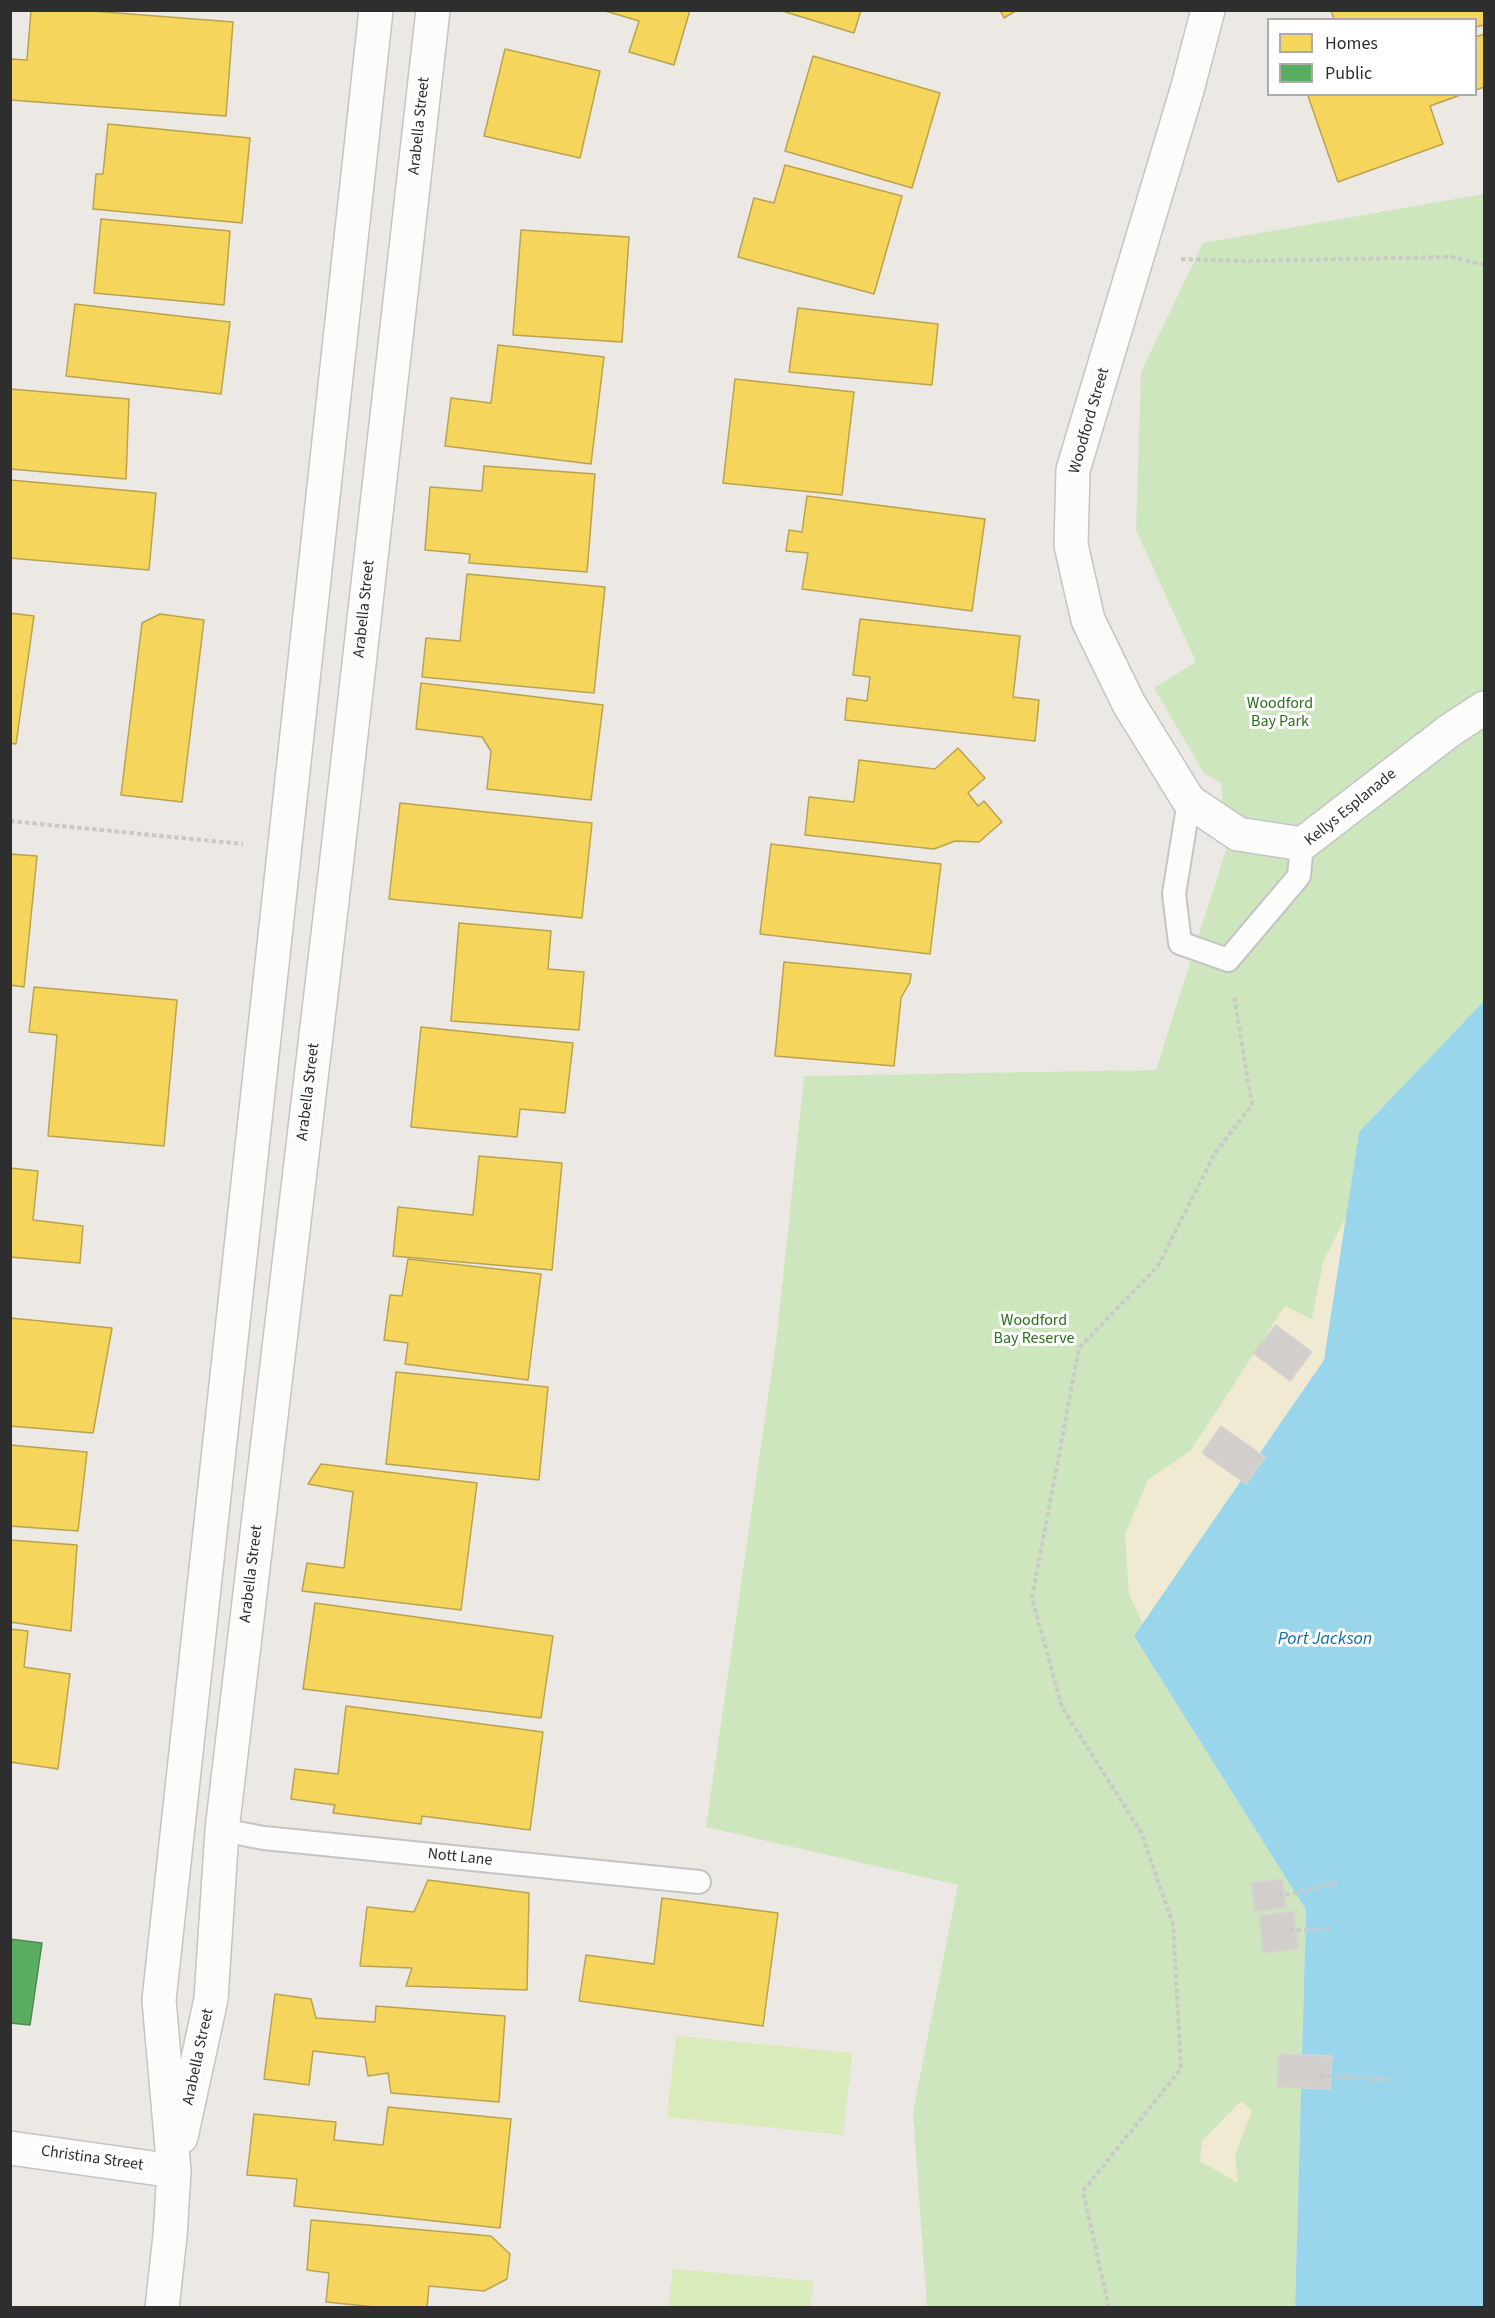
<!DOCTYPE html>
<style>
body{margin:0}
#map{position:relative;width:1495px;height:2318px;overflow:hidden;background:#ece8e4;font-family:"Source Sans 3",sans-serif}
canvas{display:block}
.frame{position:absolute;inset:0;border:12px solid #2e2e2e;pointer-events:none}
.legend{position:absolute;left:1267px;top:18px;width:210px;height:78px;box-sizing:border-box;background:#fff;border:2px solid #ababab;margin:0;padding:8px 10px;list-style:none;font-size:18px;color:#2e2e2e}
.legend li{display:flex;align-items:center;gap:12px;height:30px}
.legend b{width:30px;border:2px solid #ababab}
</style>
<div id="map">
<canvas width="1495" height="2318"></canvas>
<div class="frame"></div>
<ul class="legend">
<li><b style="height:16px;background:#f6d55c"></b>Homes</li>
<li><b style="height:16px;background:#5aae61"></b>Public</li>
</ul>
</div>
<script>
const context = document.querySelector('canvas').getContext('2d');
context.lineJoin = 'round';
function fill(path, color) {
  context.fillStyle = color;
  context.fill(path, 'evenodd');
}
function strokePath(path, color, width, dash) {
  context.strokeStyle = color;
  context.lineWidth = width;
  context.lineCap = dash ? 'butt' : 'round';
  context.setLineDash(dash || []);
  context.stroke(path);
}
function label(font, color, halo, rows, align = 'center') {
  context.font = font + ' "Source Sans 3",sans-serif';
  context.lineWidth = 6;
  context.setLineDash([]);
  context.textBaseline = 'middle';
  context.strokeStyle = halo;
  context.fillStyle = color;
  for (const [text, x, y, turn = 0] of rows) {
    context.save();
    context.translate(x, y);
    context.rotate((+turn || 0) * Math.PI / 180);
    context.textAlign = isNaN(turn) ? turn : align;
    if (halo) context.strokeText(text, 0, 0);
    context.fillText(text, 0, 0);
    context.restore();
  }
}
const green = new Path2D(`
 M1484 194V1001L1359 1132 1324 1360 1134 1636 1306 1910 1295 2307H927L913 2112 958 1885 706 1827 777 1335 804 1076 1156 1070 1226 850 1221 783 1204 773 1154 688 1196 662 1136 530 1141 372 1203 243Z`);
const sand = new Path2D(`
 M1353 1203 1386 1294 1160 1661 1129 1594 1125 1534 1148 1480 1191 1450 1285 1306 1312 1319 1323 1262Z
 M1241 2101 1252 2110 1235 2155 1238 2183 1200 2161 1202 2141Z`);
const pitch = new Path2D(`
 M676 2036 852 2053 843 2135 667 2117Z
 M673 2269 813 2281 811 2307H669Z`);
const water = new Path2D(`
 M1484 1001V2307H1295L1306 1910 1134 1636 1324 1360 1359 1132Z`);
const homes = new Path2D(`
 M31 10H79L233 22 226 116 10 100V59L27 60Z
 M602 10H690L674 65 629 52 639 21Z
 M779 10H861L854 33Z
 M1000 10H1017L1004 18Z
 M1331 10H1484V25L1476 27V20H1334Z
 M1484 34V87L1476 90V37Z
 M505 49 600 71 580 158 484 136Z
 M813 56 940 93 912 188 785 151Z
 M1312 94H1463L1430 106 1443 144 1338 182 1308 96Z
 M108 124 250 138 242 223 93 209 96 174H103Z
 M785 165 902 196 874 294 738 257 754 198 774 203Z
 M101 219 230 231 224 305 94 293Z
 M521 230 629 237 622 342 513 335Z
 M75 304 230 322 221 394 66 376Z
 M798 308 938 324 932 385 789 372Z
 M498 345 604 357 591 464 445 446 451 398 491 403Z
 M735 379 854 392 842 495 723 483Z
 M10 389 129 399 126 479 10 469Z
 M484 466 595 474 587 572 469 563 470 554 425 550 430 487 482 491Z
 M10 480 156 493 149 570 10 558Z
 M807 496 985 519 972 611 802 589 808 553 786 551 789 530 802 532Z
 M467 574 605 587 594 693 422 677 426 638 460 641Z
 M10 613 34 616 16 744 10 743Z
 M160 614 204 620 182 802 121 795 142 623Z
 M860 619 1020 636 1013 697 1039 700 1035 741 845 720 847 698 867 701 870 677 853 675Z
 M421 683 603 705 591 800 487 789 491 751 482 737 416 729Z
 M958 748 985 778 968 793 978 806 984 801 1002 822 979 842 955 841 934 849 805 835 809 797 854 802 859 760 935 769Z
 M400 803 592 823 582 918 389 899Z
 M771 844 941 864 930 954 760 934Z
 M10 854 37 856 24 987 10 985Z
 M459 923 551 931 548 969 584 972 579 1030 451 1021Z
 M784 962 911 974 910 982 901 998 894 1066 775 1056Z
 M34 987 177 1000 164 1146 48 1136 57 1035 29 1032Z
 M421 1027 573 1043 565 1113 520 1109 517 1137 411 1127Z
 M479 1156 562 1163 552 1270 393 1256 398 1207 473 1215Z
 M10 1168 38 1171 33 1220 83 1226 80 1263 10 1257Z
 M408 1259 541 1274 528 1380 405 1364 408 1343 384 1340 390 1295 402 1296Z
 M10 1318 112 1328 93 1433 10 1426Z
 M396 1372 548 1387 539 1480 386 1464Z
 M10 1445 87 1452 78 1531 10 1526Z
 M321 1464 477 1483 461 1610 302 1591 307 1563 344 1568 353 1492 308 1484Z
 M10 1540 77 1545 71 1631 10 1622Z
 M315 1603 553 1636 541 1718 303 1689Z
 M10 1629 28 1631 24 1667 70 1674 58 1769 10 1762Z
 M346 1706 543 1732 530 1830 422 1816 421 1824 333 1813 335 1805 291 1799 295 1769 338 1774Z
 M428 1880 529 1893 527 1990 406 1986 412 1968 360 1966 367 1907 414 1912Z
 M662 1898 778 1913 763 2026 579 2001 586 1955 654 1964Z
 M275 1994 311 1999 316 2018 375 2022 376 2006 505 2016 499 2102 391 2093 388 2073 368 2076 365 2057 313 2051 309 2085 264 2079Z
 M388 2107 511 2119 500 2228 294 2206 297 2179 247 2175 254 2114 336 2122 334 2140 383 2145Z
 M311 2220 491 2236 510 2254 507 2279 484 2291 429 2286 427 2308H385L326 2302 329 2273 307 2270Z`);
const public = new Path2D(`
 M10 1939 42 1943 30 2025 10 2023Z`);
const building = new Path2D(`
 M1276 1325 1312 1352 1290 1381 1253 1353Z
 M1221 1426 1265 1457 1246 1484 1202 1453Z
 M1282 1879 1286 1907 1255 1912 1251 1883Z
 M1294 1911 1298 1949 1263 1953 1259 1916Z
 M1279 2054 1332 2056 1330 2089 1277 2087Z`);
const path = new Path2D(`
 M1181 259 1243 261 1452 257 1484 265
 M10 821 243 844
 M1278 1897 1338 1882
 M1289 1930 1329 1929
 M1320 2075 1390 2080
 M1109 2308 1083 2191 1181 2069 1173 1924 1141 1832 1062 1707 1032 1598 1079 1348 1158 1266 1215 1153 1252 1105 1234 996`);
const service = new Path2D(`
 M1189 801 1174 894 1180 943 1228 960 1299 876 1302 844
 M222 1830 264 1838 699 1882`);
const minor = new Path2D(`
 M1208 10 1187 90 1073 470 1071 545 1088 620 1129 704 1189 801 1238 834 1302 844 1449 731 1484 708
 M181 2137 211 1999 222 1830 336 867 433 10
 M10 2148 174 2171
 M162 2308 170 2236 174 2171 159 2000 376 10`);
const streetNames = [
 ["Arabella Street",420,126,-84],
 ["Woodford Street",1090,421,-74],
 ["Arabella Street",365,609,-84],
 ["Kellys Esplanade",1351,808,-39],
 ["Arabella Street",309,1092,-83],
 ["Arabella Street",252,1574,-83],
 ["Nott Lane",460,1858,6],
 ["Arabella Street",199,2057,-78],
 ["Christina Street",92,2159,8]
];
const parkNames = [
 ["Woodford",1280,704],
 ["Bay Park",1280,722],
 ["Woodford",1034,1321],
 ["Bay Reserve",1034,1339]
];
const waterNames = [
 ["Port Jackson",1325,1640]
];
fill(green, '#cee6be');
fill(sand, '#f0ead3');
fill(pitch, '#d9eabb');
fill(water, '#99d6ec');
fill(homes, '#f6d55c');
strokePath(homes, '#baa34e', 1.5);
fill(public, '#5aae61');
strokePath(public, '#4d8852', 1.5);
fill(building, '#d1cecb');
strokePath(building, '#d7d4d0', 1.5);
strokePath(service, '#c5c4c5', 26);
strokePath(minor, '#c5c4c5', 36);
strokePath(path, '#c9c9c8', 4, [4.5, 3]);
strokePath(service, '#fcfcfb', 22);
strokePath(minor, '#fcfcfb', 33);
label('16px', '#2e2e2e', '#fff', streetNames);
label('16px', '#2c6e1b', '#fff', parkNames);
label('italic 18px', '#0d6fa3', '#fff', waterNames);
</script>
